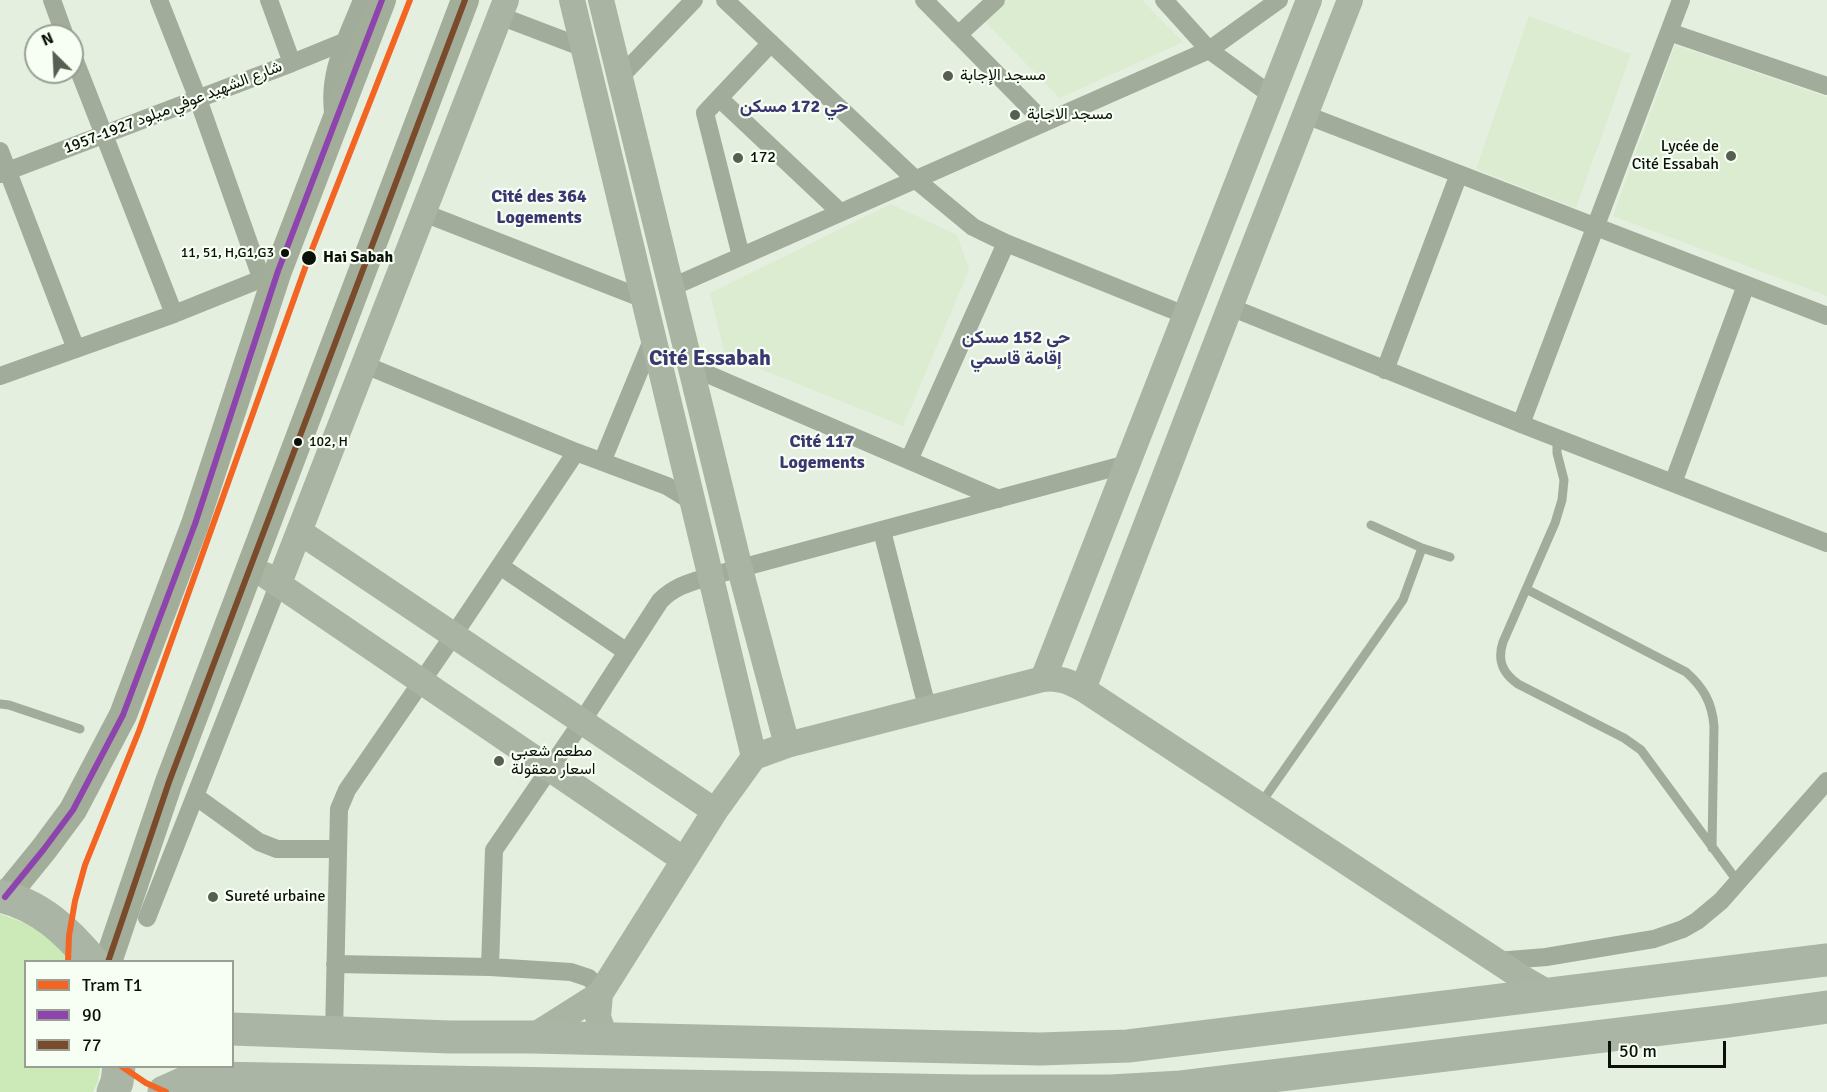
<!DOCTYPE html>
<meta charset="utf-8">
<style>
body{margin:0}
#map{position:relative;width:1827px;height:1092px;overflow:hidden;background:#e5efdf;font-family:Signika,sans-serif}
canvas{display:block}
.legend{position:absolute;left:24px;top:960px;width:210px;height:108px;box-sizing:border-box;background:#f7fef3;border:2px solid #999f95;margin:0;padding:8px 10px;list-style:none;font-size:18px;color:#0b1108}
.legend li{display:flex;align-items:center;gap:12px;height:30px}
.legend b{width:30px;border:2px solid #999f95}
.north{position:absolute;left:24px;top:24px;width:60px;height:60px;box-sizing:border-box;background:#f7fef3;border:2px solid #999f95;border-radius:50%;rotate:336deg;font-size:16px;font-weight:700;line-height:24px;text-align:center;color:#0b1108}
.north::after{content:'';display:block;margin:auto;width:21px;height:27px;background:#575f53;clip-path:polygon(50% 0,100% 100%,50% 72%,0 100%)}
.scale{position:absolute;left:1608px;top:1041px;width:118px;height:27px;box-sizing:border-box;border:3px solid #0b1108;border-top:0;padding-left:8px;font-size:18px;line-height:21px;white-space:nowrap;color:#0b1108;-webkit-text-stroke:4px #f7fef3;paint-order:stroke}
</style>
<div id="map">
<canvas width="1827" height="1092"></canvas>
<ul class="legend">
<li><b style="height:8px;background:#f26522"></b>Tram T1</li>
<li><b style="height:8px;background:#8e44ad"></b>90</li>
<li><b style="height:8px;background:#7a4b2a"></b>77</li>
</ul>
<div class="north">N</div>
<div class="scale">50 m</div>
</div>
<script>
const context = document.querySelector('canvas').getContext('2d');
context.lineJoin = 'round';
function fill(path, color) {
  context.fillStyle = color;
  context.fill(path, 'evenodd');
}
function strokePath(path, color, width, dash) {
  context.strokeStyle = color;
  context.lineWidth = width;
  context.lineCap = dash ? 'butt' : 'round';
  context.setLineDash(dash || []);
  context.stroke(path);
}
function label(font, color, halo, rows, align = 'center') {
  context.font = font + ' Signika,Vazirmatn,sans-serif';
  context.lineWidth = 4.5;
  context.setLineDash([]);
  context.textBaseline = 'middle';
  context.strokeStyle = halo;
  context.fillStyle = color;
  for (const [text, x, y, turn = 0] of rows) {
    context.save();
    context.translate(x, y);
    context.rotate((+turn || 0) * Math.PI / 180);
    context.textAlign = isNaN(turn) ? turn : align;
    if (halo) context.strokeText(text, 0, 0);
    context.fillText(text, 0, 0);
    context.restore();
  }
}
const built = new Path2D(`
 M1005 0H1142L1183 42 1060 98 983 20Z
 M1529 16 1631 54 1576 208 1476 169Z
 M1675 45 1827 97V296L1613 216Z
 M891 204 957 235 969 270 903 426 725 355 710 293Z`);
const green = new Path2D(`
 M0 914 33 926 68 954 73 961 26 962V1066L100 1067 98 1081 93 1092H0Z`);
const lane = new Path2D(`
 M1557 438V453L1564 480 1562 500 1555 523 1503 642C1497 660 1502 673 1518 684L1624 738 1641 750 1738 882
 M1422 548 1450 557
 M1526 589 1686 672C1703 687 1712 702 1714 726L1712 848
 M0 704 9 705 80 729
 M1261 803 1403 600 1422 548 1371 525`);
const street = new Path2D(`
 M52 0 65 36
 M159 0 198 99 262 280
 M269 0 292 63
 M725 0 915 179 973 227 1006 243 1185 315
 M924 0 1044 122
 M1164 0 1209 50 1271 95
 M500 16 584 48
 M1669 32 1827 86
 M958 35 996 0
 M72 53 174 314
 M621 76 694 0
 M719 98 840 212
 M1306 115 1827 316
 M334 119C326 74 346 41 362 0
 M0 151 76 349
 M0 174 292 63 346 41
 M424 213 644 299
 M741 256 705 113 771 43
 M672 287 1209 50 1279 0
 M1230 307 1521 424 1827 543
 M365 365 576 452 667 486 693 502
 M691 367 999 499
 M1385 370 1459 174
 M0 376 174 314 271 275
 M1521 424 1681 0
 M909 460 1006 243
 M602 462 653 338
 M1673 483 1746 285
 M882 531 927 707
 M500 566 627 652
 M195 796 259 842 277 849H338
 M147 918 279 583
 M1497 961 1546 957 1654 939 1683 929 1697 921 1721 901 1827 781
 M335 964 490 967 571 972 589 978 596 985 600 994
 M490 967 494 850 581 723 660 601C674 586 691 582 711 576L1127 464
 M334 1033 339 809 347 790 453 636 576 452`);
const secondary = new Path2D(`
 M572 0 754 757
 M601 0 740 569 787 745
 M300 532 715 811
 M265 575 684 860
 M279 583 506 0
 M1043 679 1309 0
 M1083 689 1230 307 1350 0
 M532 1037 600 994
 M606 1040 598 1017 600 994 715 811 754 757 787 745 1043 679C1059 677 1070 682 1083 689L1524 979 1552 995`);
const primary = new Path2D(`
 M5 897 44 849 73 810 123 715 195 524 278 271 382 0
 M108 962 169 782 465 0`);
const highway = new Path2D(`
 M0 896C40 905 67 931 93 962
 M232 1029 450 1037H532L1040 1049 1128 1046 1827 960
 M113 1092 117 1082 119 1066
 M164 1092 182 1084 211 1078 967 1091H1111L1181 1087 1728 1021 1827 1007`);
const bus1 = new Path2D(`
 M5 897 44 849 73 810 123 715 195 524 278 271 382 0`);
const bus2 = new Path2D(`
 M108 962 169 782 465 0`);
const tram1 = new Path2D(`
 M68 962 69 936 75 901 85 865 139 731 309 257 410 0
 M121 1066 146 1083 166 1092`);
const markers = [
 [948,76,6,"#575f53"],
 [1015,115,6,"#575f53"],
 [1731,156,6,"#575f53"],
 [738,158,6,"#575f53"],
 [285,253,5,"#0b1108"],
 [309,258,8,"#0b1108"],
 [298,442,5,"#0b1108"],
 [499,761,6,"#575f53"],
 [213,897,6,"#575f53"]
];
const busNames = [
 ["11, 51, H,G1,G3",274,253],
 ["102, H",309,442,"left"]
];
const poiNames = [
 ["مسجد الإجابة",960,76],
 ["مسجد الاجابة",1027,115],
 ["Lycée de",1719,147,"right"],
 ["Cité Essabah",1719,165,"right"],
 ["172",750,158],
 ["مطعم شعبي",511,752],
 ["اسعار معقولة",511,770],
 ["Sureté urbaine",225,897]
];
const streetNames = [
 ["شارع الشهيد عوفي ميلود 1927-1957",173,108,-21]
];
const stopNames = [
 ["Hai Sabah",323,258]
];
const neighbourhoodNames = [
 ["حي 172 مسكن",794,107],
 ["Cité des 364",539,197],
 ["Logements",539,218],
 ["حي 152 مسكن",1016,338],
 ["إقامة قاسمي",1016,359],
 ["Cité 117",822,442],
 ["Logements",822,463]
];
const districtNames = [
 ["Cité Essabah",710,359]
];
fill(built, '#dbecd1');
fill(green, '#cbeab7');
strokePath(lane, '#a1ac9a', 9);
strokePath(street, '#a1ac9a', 18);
strokePath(secondary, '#a9b4a2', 26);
strokePath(primary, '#a2ae99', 28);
strokePath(highway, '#abb5a5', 33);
strokePath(bus1, '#8e44ad', 6);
strokePath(bus2, '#7a4b2a', 6);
strokePath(tram1, '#f26522', 6);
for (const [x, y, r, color] of markers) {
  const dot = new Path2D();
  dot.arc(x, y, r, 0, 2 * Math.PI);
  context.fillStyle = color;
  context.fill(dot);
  strokePath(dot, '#f7fef3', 2);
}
label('14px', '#0b1108', '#f7fef3', busNames, 'right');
label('16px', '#0b1108', '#f7fef3', poiNames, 'left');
label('16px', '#0b1108', '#f7fef3', streetNames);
label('bold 16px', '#0b1108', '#f7fef3', stopNames, 'left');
label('bold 18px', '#3b3672', '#f7fef3', neighbourhoodNames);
label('bold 22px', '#3b3672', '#f7fef3', districtNames);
</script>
